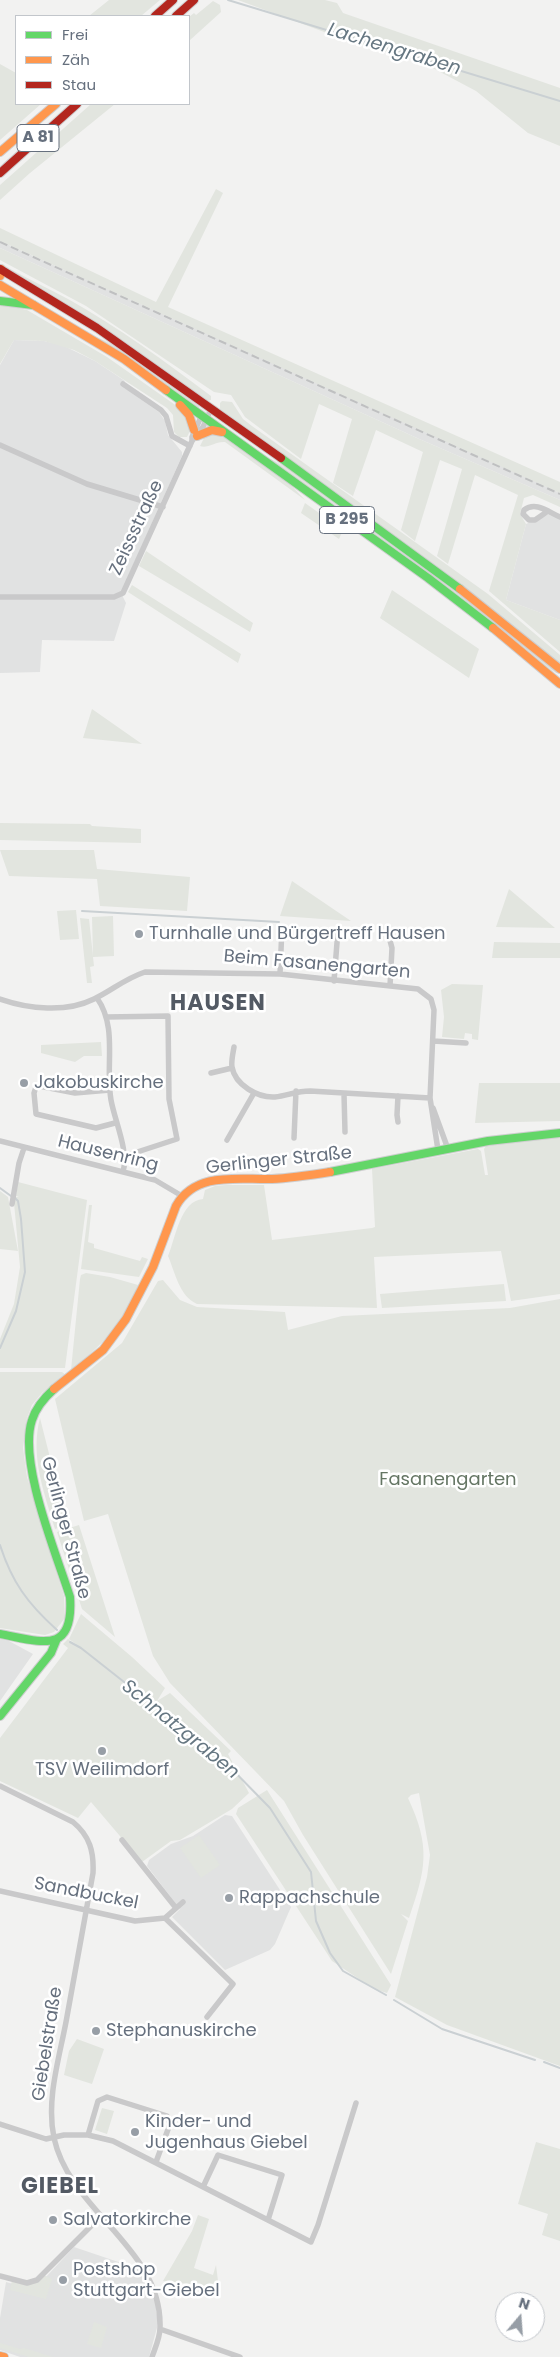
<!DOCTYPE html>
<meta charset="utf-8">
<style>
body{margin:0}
#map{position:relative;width:560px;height:2357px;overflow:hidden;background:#f2f2f1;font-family:Poppins,sans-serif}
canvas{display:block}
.legend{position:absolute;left:15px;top:15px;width:175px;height:90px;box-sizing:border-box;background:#fff;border:1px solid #c2c6cb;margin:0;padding:6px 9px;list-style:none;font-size:15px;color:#66707e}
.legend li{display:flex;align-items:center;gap:10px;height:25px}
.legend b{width:25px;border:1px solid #c2c6cb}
.north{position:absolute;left:495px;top:2292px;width:50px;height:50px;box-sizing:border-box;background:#fff;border:1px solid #c2c6cb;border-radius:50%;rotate:18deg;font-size:14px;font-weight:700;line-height:20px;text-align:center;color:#66707e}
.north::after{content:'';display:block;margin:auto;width:18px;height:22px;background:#979ea6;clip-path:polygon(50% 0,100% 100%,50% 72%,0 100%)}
</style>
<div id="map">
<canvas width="560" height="2357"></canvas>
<ul class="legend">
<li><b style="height:6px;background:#63d668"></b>Frei</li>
<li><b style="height:6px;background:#ff974d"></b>Zäh</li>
<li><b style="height:6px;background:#b3261e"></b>Stau</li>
</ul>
<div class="north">N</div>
</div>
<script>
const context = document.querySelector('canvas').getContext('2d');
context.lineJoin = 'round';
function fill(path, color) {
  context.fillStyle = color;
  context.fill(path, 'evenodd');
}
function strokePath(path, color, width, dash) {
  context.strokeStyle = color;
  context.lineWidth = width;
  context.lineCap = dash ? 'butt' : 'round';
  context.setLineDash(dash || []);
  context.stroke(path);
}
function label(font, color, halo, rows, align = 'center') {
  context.font = font + ' Poppins,sans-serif';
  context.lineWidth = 5;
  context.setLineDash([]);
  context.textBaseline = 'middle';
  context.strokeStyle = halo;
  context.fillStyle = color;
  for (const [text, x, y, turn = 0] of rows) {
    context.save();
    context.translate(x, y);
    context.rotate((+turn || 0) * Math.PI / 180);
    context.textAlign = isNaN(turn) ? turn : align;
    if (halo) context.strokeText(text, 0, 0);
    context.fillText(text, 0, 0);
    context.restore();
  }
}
const built = new Path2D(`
 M0 241 485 458 560 493V500L417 438 0 248Z
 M14 340 44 341 62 345 95 361 125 381 122 386 159 412 165 421 168 435 182 452V456L126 581 123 597 126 603 114 641 42 640 40 672 0 673V365Z
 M549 514 560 519V620L506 600 526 524Z
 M0 1639 9 1641 33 1654 0 1701Z
 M225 1815 232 1816 291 1907 275 1944 270 1950 225 1970 172 1917 180 1909 147 1866 149 1860 171 1844 193 1836Z
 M74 2247 142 2270 155 2299 158 2324 149 2357H20L0 2350V2318L6 2282 17 2285 45 2278Z`);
const green = new Path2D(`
 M109 0H160L141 16H89Z
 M238 0H325L337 3 343 13 560 88V146L528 133 476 91 427 65 335 36Z
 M213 1 220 5 221 12 189 41V17L194 13 196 15Z
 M0 64 16 73V104H41L0 140Z
 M91 104H115L30 173 0 200V185Z
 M216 189 223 193 168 307 560 482V493L0 241V228L156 302Z
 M0 248 417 438 560 500V507L533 495 524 498 520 514 526 524 506 600 560 620V652L489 591 518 495 475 475 448 564 437 556 462 469 440 460 415 541 401 530 423 452 376 430 353 496 333 483 352 419 319 404 301 459 245 417 231 395 214 392 86 306 0 260Z
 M0 263C22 276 46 287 68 299 118 327 166 362 211 396V400L206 401Z
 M21 292 82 330 118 347 200 405 198 409Z
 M0 304 27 310 107 357 181 409 191 429 187 437H179L174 432 173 415 167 408 95 361 74 350 44 341 14 340 0 364Z
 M222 401 232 402 243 419 252 426 488 594 560 655V665L220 411V403Z
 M211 432 223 436 286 480 305 500 225 442C215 441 208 449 200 446L205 436Z
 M271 459 289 469 445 581 558 672 556 673 538 661 270 461Z
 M305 503 343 530 339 539 301 513Z
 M146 551 253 623 250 632 139 566Z
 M132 585 241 654 238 663 128 592Z
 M392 590 479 649 469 678 380 618Z
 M92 709 142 744 83 738Z
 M0 823 90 824 92 826 141 829V843L0 840Z
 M0 850H94L97 869 190 877 187 911 100 906 97 879 9 876Z
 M292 881 351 921 280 916Z
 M509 889 555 928 496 927Z
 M76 910 79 939 60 940 57 911Z
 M113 916 114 956 93 957 94 966 90 967 92 983H87L80 918 89 919 93 956 92 917Z
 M494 942 560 943V958H492Z
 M452 984 483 985 478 1040 472 1039V1034L465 1033 464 1039 442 1037 444 1017 441 990Z
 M101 1042 102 1056H84L75 1062 41 1053V1045Z
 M479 1083H560V1121L475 1123Z
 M560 1134V1294L511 1301 501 1251 374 1257 377 1308 197 1304C179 1296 175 1272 168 1256 176 1237 180 1201 203 1199L205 1190 215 1186 226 1185H264L272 1240 372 1228 375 1227 372 1169 478 1149 481 1151 485 1175H488L484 1149 486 1146Z
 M18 1182 87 1200 65 1368H0V1339L14 1304 20 1267 14 1203 15 1197H19L16 1196Z
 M0 1191 8 1197 18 1251 0 1249Z
 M89 1205H92L88 1242 94 1244V1248L140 1261 142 1257 148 1259 139 1277 81 1269Z
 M86 1273 110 1277 138 1285C127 1321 100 1347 71 1370L80 1279 81 1275Z
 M163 1280 180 1300 197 1307 285 1312 288 1330 342 1316 510 1308 560 1299V2066L447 2025 395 1997 427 1877 430 1855 419 1793 411 1795 408 1798C431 1847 426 1869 409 1918L401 1914 408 1921 391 1974 303 1835 284 1801 170 1683 153 1656 108 1514 84 1521 55 1399 122 1343 158 1281Z
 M504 1284 506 1301 382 1308 380 1294Z
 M0 1372H62L66 1375 42 1393 32 1405 27 1418 23 1448 27 1477 64 1596 65 1618 54 1632 45 1635 0 1628Z
 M40 1418 67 1525 55 1529C44 1492 30 1456 40 1418Z
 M79 1525 115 1637 82 1609 57 1532Z
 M81 1614 132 1657 165 1688 157 1701 170 1693 231 1751 228 1754 249 1793 232 1809 180 1840 171 1841 142 1862 91 1802 78 1818 0 1781V1738L68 1648 63 1644 68 1639 90 1655 69 1639Z
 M267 1790 391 1985 387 1993 374 1989 332 1961 236 1814 238 1808Z
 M199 1835 220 1865 201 1878 180 1848Z
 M77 2039 104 2049 92 2084 64 2075 69 2051Z
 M102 2108 114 2111 107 2134 95 2130Z
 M536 2142 560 2149V2241L542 2235 548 2214 518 2204Z
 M198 2215 209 2219 194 2268 213 2275 216 2265 218 2281 205 2288C191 2283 178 2283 163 2281L192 2231Z
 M44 2275 52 2279 46 2299 10 2290 12 2280 25 2283Z
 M94 2322 107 2327 101 2348 87 2344Z
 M0 2343 20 2349 24 2348 53 2357H29L0 2348Z`);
const stream = new Path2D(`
 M228 0 560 101
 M82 911 279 922
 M0 1188 11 1196
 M0 1348 16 1311 25 1272 21 1219 18 1201 15 1198
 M0 1545C12 1582 27 1603 57 1630
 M70 1642 81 1648 223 1760 270 1808 311 1872 316 1921 330 1953 343 1971 386 1995
 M394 2000 442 2029 535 2060
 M544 2062 560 2068`);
const street = new Path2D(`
 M123 384 161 410 166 416 172 436 190 446
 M192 441V437L200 419H206
 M0 445 87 484 163 507
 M548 511 535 520H529L523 514 524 510C536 501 548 512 560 517
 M0 597H114L123 593 192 441 203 427 211 409
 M389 937 392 948 390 986
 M280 974 282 927
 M334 981 338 930
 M97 998C118 1028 105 1065 111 1100 115 1122 129 1151 123 1172
 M0 999C29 1009 66 1013 94 999 113 990 124 979 145 972L280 974 418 989 431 999 434 1010 430 1098 438 1150
 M106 1017 168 1016 169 1099 177 1139 125 1156
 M433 1041 466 1043
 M234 1047C233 1053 231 1061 232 1067 235 1085 258 1098 275 1097 287 1096 296 1091 310 1091L430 1098
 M211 1073 232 1068
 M110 1090 75 1093 39 1086 36 1087 34 1093 36 1114 96 1128 115 1123
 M344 1094 345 1132
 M398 1096 397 1115 398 1122
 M433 1108 448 1149
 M294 1138 296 1091
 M227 1140 254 1093
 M0 1141 155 1180 182 1196
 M12 1204 19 1163 24 1148
 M0 1786 73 1822C90 1836 94 1852 93 1873 84 1922 75 1972 66 2022 59 2059 46 2100 54 2138 70 2212 163 2248 160 2328 160 2338 155 2348 152 2357
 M122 1840 176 1908
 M0 1891 135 1921 165 1918 183 1902
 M165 1918 233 1984 207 2017
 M0 2124 46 2139 64 2135H88L113 2141 311 2242 318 2225 356 2103
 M88 2135 98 2101 107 2097 167 2116 170 2124 156 2162
 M203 2187 218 2155 282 2175 268 2220
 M0 2276 27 2283 37 2280 100 2217
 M160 2329 240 2357`);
const fast = new Path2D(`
 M0 301 33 305
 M166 390 428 578 493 628
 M281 458 460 589
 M330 1172 488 1141 560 1133
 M0 1634C42 1642 74 1655 70 1597 56 1553 18 1462 32 1420 36 1407 44 1398 54 1389
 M0 1716 51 1653 56 1641`);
const slow = new Path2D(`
 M0 152 56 104
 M0 276 1 269
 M0 285 124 359 166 390
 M180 405 189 415 194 430
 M197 436 212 430 222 432
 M460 589 560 669
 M493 628 560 684
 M54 1389 103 1350 126 1319 153 1267 176 1206C196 1171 238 1180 272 1179 292 1178 311 1175 330 1172
 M0 2356 4 2357`);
const jam = new Path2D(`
 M155 16 173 0
 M176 16 194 0
 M0 173 77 104
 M0 269 97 328 281 458`);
const rail = new Path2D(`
 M0 242 560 494`);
const markers = [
 [139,934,5,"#979ea6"],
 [24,1083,5,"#979ea6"],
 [102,1751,5,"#979ea6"],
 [229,1898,5,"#979ea6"],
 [96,2031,5,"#979ea6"],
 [135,2132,5,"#979ea6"],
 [53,2220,5,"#979ea6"],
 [63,2280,5,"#979ea6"]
];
const shields = [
 [38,138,42],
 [347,520,55]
];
const shieldNames = [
 ["A 81",38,138],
 ["B 295",347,520]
];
const streetNames = [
 ["Zeissstraße",137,528,-65],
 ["Beim Fasanengarten",317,965,5],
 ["Hausenring",108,1154,14],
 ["Gerlinger Straße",279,1161,-6],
 ["Gerlinger Straße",65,1528,75],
 ["Sandbuckel",86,1894,11],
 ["Giebelstraße",48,2044,-81]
];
const poiNames = [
 ["Turnhalle und Bürgertreff Hausen",149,934],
 ["Jakobuskirche",34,1083],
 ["TSV Weilimdorf",102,1770,"center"],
 ["Rappachschule",239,1898],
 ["Stephanuskirche",106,2031],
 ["Kinder- und",145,2122],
 ["Jugenhaus Giebel",145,2143],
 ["Salvatorkirche",63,2220],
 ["Postshop",73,2270],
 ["Stuttgart-Giebel",73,2291]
];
const parkNames = [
 ["Fasanengarten",448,1480]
];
const waterNames = [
 ["Lachengraben",394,50,17],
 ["Schnatzgraben",180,1730,39]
];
const districtNames = [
 ["HAUSEN",218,1004],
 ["GIEBEL",60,2187]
];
fill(built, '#e1e2e2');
fill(green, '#e2e5df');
strokePath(stream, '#cad0d3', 2);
strokePath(fast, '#cececf', 10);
strokePath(slow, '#cececf', 10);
strokePath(jam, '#cececf', 10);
strokePath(street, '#c9c9ca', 5.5);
strokePath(fast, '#63d668', 8);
strokePath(slow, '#ff974d', 8);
strokePath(jam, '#b3261e', 8);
strokePath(rail, '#bfc0c1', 2, [8, 4]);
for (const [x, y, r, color] of markers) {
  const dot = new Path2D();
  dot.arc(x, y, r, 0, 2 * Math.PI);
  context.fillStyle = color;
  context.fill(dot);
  strokePath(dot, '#fff', 2);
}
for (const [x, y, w] of shields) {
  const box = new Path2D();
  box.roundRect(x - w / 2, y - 13.5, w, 27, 4);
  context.fillStyle = '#fff';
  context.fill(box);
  strokePath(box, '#66707e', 1);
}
label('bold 16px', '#66707e', null, shieldNames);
label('18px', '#66707e', '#fff', streetNames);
label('18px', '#66707e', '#fff', poiNames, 'left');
label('18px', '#657664', '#fff', parkNames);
label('italic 19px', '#667782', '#fff', waterNames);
context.letterSpacing = '1px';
label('bold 22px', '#535a64', '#fff', districtNames);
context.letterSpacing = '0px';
</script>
